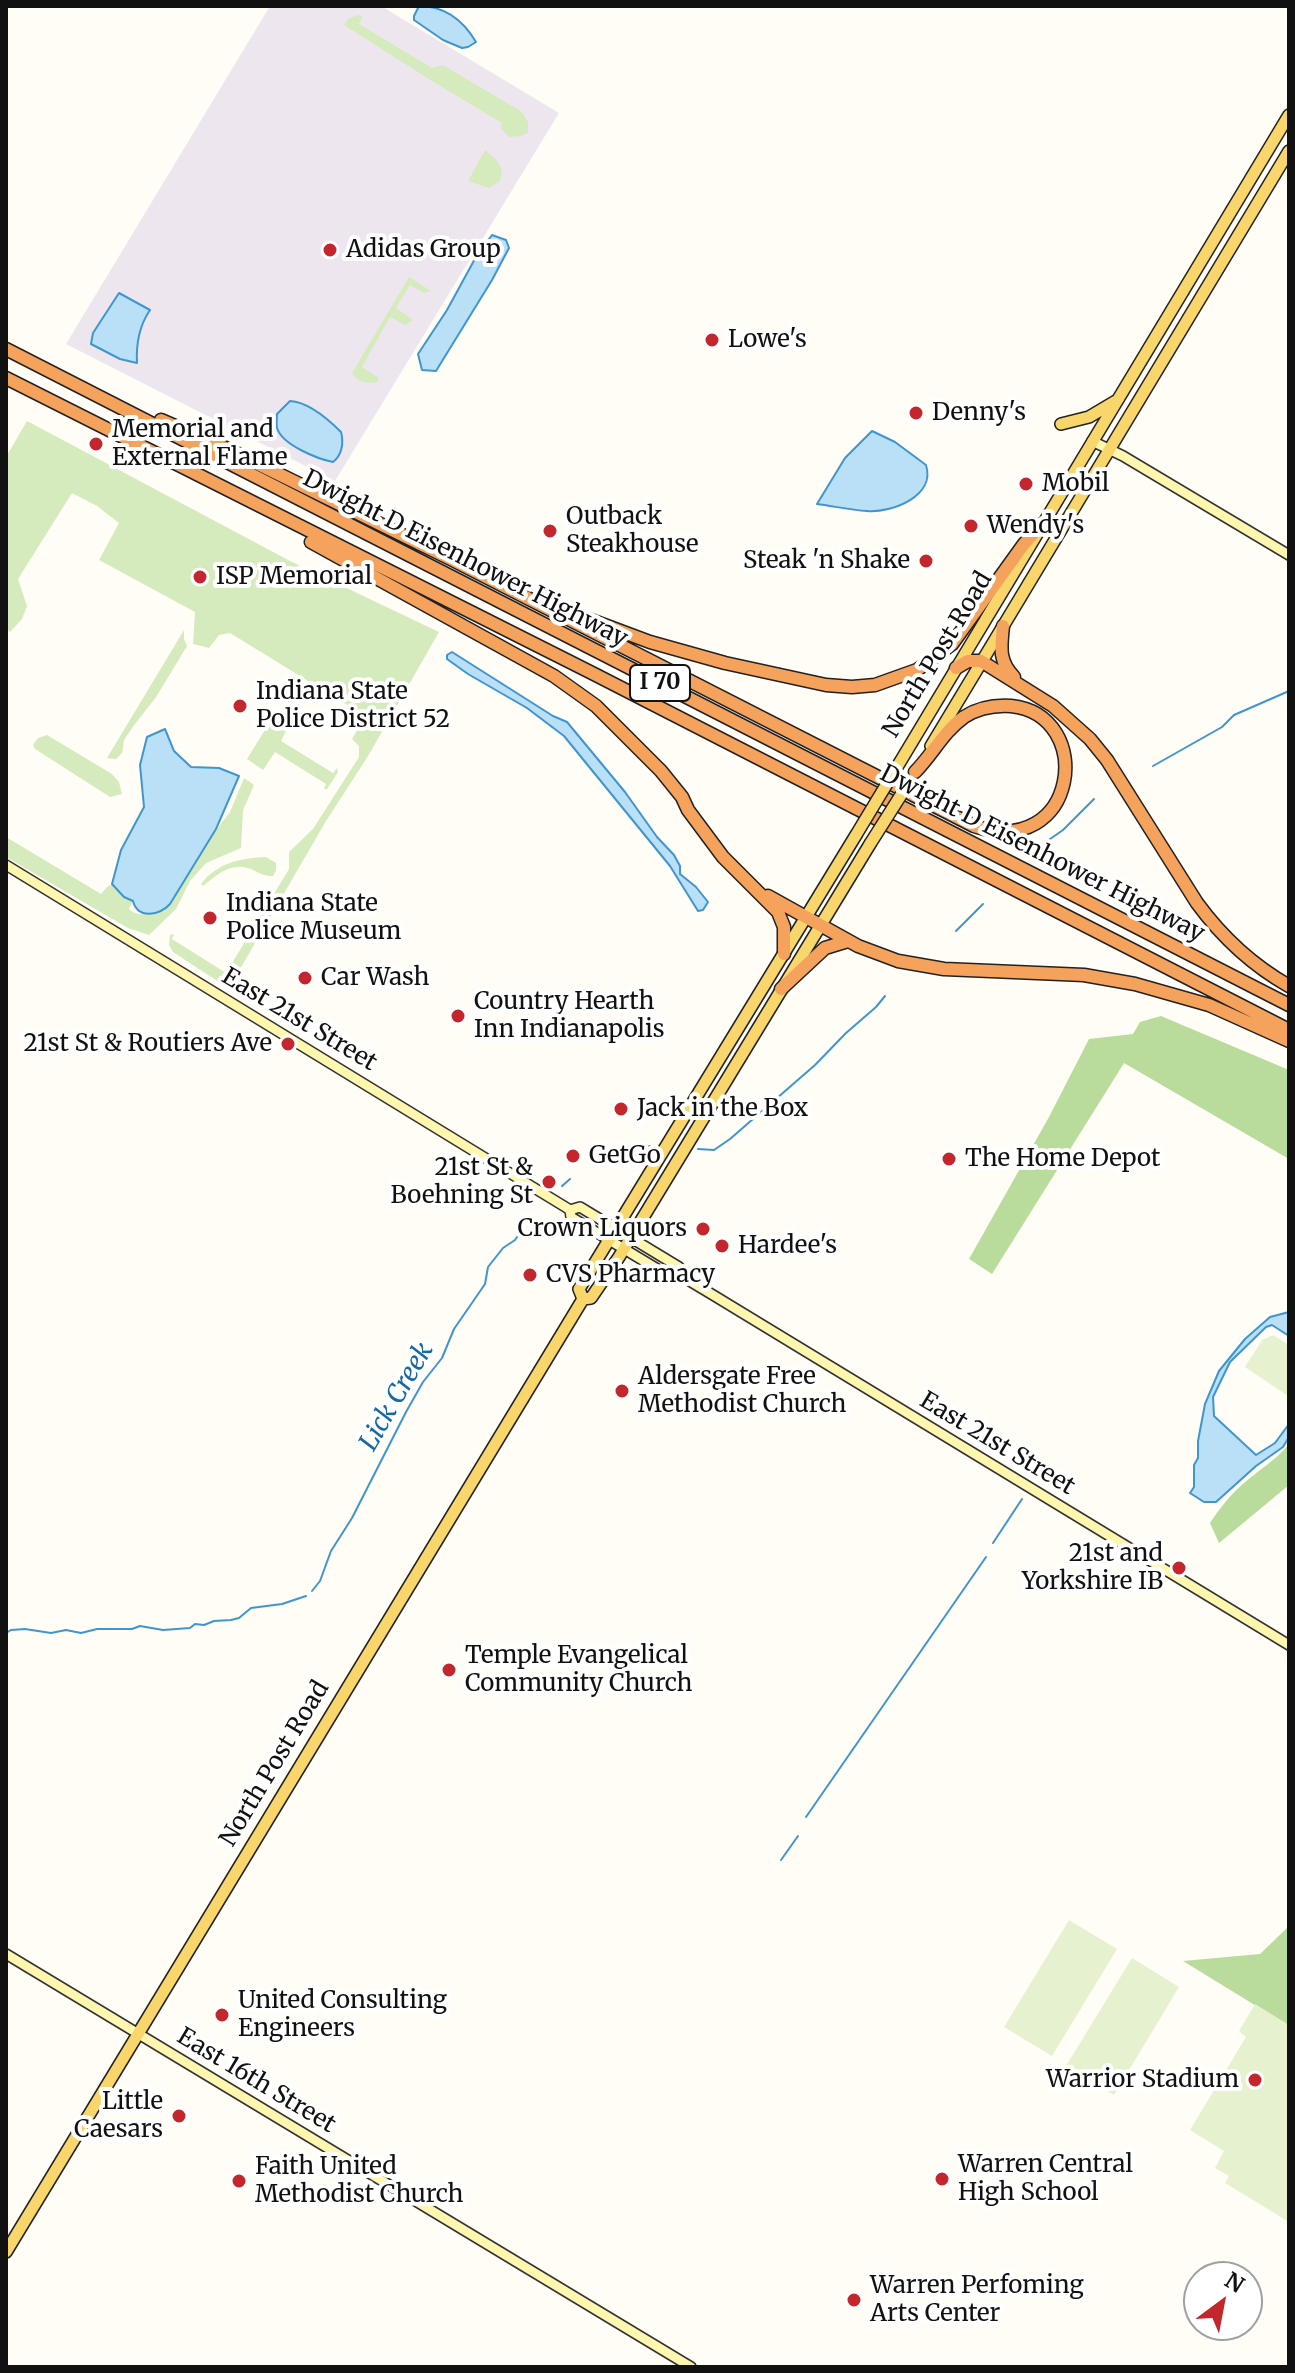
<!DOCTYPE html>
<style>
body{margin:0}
#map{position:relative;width:1295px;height:2373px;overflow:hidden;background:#fffdf5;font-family:Merriweather,serif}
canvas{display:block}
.frame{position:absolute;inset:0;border:8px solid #111;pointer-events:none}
.north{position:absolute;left:1183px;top:2261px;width:80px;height:80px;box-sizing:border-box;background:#fff;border:2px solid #a0a0a0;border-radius:50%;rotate:32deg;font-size:22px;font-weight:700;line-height:32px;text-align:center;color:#111}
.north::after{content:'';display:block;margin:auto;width:28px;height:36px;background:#c4262e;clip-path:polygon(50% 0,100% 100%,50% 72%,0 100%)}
</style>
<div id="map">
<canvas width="1295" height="2373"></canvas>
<div class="frame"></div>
<div class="north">N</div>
</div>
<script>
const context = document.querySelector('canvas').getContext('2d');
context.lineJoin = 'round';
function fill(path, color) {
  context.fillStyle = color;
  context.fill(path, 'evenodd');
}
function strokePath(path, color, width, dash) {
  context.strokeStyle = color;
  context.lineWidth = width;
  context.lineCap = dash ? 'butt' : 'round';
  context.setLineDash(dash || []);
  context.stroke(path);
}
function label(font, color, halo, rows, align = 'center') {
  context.font = font + ' Merriweather,serif';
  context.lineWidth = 8;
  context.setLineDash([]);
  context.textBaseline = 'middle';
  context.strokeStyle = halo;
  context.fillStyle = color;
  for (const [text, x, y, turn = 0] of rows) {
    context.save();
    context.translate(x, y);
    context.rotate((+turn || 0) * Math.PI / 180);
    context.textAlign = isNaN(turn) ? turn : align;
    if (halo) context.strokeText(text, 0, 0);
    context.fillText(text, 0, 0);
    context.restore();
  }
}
const industrial = new Path2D(`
 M270 6H381L559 113 335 481 66 344Z`);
const green = new Path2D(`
 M358 15 363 17 359 24 432 68 443 65 522 112 528 122V133L521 136 509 137 500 127 502 123 432 81 344 25 348 19Z
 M485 150C496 159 507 168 499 182L489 188 468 181Z
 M409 277 431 291 424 293 410 285 396 308 413 320 405 325 390 317 362 367 379 378 377 382C366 384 358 382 352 373Z
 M27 421 292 562 439 632 368 756 326 821 236 976 244 982 240 991 231 990 173 952 169 945 170 935 174 934 172 939 226 973 289 869V852L313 829 359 757V746L352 739 365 716 230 633 219 635 209 648 193 644 195 612 99 560 119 523 97 506 72 493 18 579 27 606 22 619 10 632 6 629V457Z
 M184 630V639L187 646 156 697 132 728 124 740 122 753 116 759 107 758Z
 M271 720 286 731 281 741 333 773 337 768 338 772 327 789H324L326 784 275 752 263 770 247 759Z
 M47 735 112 774 119 782 122 794 110 797 35 749 33 745 38 738Z
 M244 778 254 785 243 810 241 848 206 863 190 881 176 909 149 935 128 928 6 857V837L101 894 107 887 112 884 124 897 133 901 129 909C137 918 153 913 164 911L213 834 230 812Z
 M266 857 276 863V870L273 876C265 876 261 874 253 870 233 861 219 873 203 886L201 884C217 863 241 858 266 857Z`);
const forest = new Path2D(`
 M1161 1016 1289 1070V1159L1124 1063 992 1274 969 1259 1049 1117 1089 1039 1133 1034 1140 1022Z
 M1289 1444V1485L1219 1543 1210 1523C1220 1508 1230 1495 1244 1483 1260 1469 1276 1460 1289 1444Z
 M1289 1926V2026L1183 1961 1260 1954Z`);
const pitch = new Path2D(`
 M1273 1335 1289 1345 1288 1396 1245 1367 1262 1340Z
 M1069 1920 1117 1949 1052 2056 1004 2027Z
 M1132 1958 1179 1987 1114 2095 1066 2066Z
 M1255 2004 1289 2025V2222L1225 2183 1229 2176 1215 2168 1224 2151 1190 2130 1246 2037 1239 2031Z`);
const water = new Path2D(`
 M419 6C444 6 463 20 476 42L468 47 462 48 443 40 414 20V16Z
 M492 235 506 240 509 248 492 280 436 371 422 370 418 354 447 310 477 255Z
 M119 293 150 310C139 326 136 344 137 363L120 359 91 344 93 333Z
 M290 401C308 402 329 420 341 432 344 443 342 455 333 462 318 459 282 445 277 428 276 423 277 418 277 414Z
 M872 431 895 442 926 465C936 496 892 513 867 511 850 510 833 506 817 504L845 458Z
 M452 652 553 716 567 722 625 792 657 837 674 855 680 866V874L696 887 708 902 703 910 698 911 670 866 564 736 527 708 468 674 447 659V655Z
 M165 729 174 751 191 767 219 768 239 776 216 829 170 904C160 915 138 920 133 901L124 897 112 884 121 850 144 807 140 765 147 737Z
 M1289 1312V1336L1272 1325 1266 1327 1230 1362 1213 1397 1214 1416 1256 1455 1275 1443 1289 1424V1437L1283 1447 1256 1466 1216 1502H1204L1190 1493 1194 1487V1465L1198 1458V1441L1205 1404 1219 1371 1245 1339 1270 1317Z`);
const stream = new Path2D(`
 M1153 766 1222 727 1234 715 1289 691
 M1040 846 1063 830 1094 799
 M956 931 983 904
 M641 1147 650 1146
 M698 1149 714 1150 730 1139 815 1065 846 1033 876 1007 885 996
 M562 1186 570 1179
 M993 1543 1022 1499
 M312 1591 320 1581 331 1551 352 1518 406 1412 423 1382 442 1358 454 1329 485 1284 488 1267 503 1248 515 1240 522 1230
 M6 1633 11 1630 25 1629 51 1633 66 1630 81 1633 97 1629H132L140 1626 163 1630 190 1628 195 1624 204 1625 214 1621 231 1620 239 1618 251 1608 282 1604 306 1596
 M806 1817 986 1557
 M781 1860 798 1836`);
const secondary = new Path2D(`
 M1092 441 1123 456 1289 555
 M6 865 567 1208 570 1210 571 1217 674 1279 683 1277 713 1295 1289 1645
 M570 1210 580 1207 679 1267 683 1277
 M6 1954 691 2367`);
const primary = new Path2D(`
 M1061 424 1089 417 1116 401
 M931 746 1289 151
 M891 777 1289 115
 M583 1299 579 1289 856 835
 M6 2252 583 1299 591 1298 619 1257 870 844`);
const highway = new Path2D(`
 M6 349 1289 1005
 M6 378 594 674 1289 1030
 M161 420 230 450 451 559 974 826C1078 861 1097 715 1011 706 995 705 978 708 964 717 944 731 932 755 915 772
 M311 542 554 676 596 706 661 771 682 797 688 810 723 857 778 912 784 927V954
 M575 614 650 642 725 663 826 685 852 687 875 685 917 670 952 644 1024 544 1042 524
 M1003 626C1001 646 998 661 1014 677
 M956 668 968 661H981L1053 706 1090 739 1107 760 1197 903C1222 937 1252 965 1289 986
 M768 896 858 946 898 961 944 969 1084 975 1135 984 1209 1005 1289 1041
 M781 989 825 948 848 941`);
const primaryBridge = new Path2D(`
 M856 835 891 777
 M870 844 908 784`);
const markers = [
 [330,250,8,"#c4262e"],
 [712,340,8,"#c4262e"],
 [916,413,8,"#c4262e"],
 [96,444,8,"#c4262e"],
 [1026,484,8,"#c4262e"],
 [971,526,8,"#c4262e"],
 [550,531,8,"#c4262e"],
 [926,561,8,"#c4262e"],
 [200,577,8,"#c4262e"],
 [240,706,8,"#c4262e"],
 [210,918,8,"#c4262e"],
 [305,978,8,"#c4262e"],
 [458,1016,8,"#c4262e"],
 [288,1044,8,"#c4262e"],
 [621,1109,8,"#c4262e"],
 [573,1156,8,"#c4262e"],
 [949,1159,8,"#c4262e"],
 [549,1182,8,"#c4262e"],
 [703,1229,8,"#c4262e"],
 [722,1246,8,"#c4262e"],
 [530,1275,8,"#c4262e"],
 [622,1391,8,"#c4262e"],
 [1179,1568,8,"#c4262e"],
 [449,1670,8,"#c4262e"],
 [222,2015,8,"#c4262e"],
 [1255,2080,8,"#c4262e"],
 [179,2116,8,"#c4262e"],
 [942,2179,8,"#c4262e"],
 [239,2181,8,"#c4262e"],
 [854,2300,8,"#c4262e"]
];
const shields = [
 [660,683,60]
];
const shieldNames = [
 ["I 70",660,683]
];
const poiNames = [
 ["Adidas Group",346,250],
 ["Lowe's",728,340],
 ["Denny's",932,413],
 ["Memorial and",112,430],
 ["External Flame",112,458],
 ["Mobil",1042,484],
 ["Outback",566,517],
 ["Steakhouse",566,545],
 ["Wendy's",987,526],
 ["Steak 'n Shake",910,561,"right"],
 ["ISP Memorial",216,577],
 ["Indiana State",256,692],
 ["Police District 52",256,720],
 ["Indiana State",226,904],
 ["Police Museum",226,932],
 ["Car Wash",321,978],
 ["Country Hearth",474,1002],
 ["Inn Indianapolis",474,1030],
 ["21st St & Routiers Ave",272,1044,"right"],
 ["Jack in the Box",637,1109],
 ["GetGo",589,1156],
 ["The Home Depot",965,1159],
 ["21st St &",533,1168,"right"],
 ["Boehning St",533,1196,"right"],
 ["Crown Liquors",687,1229,"right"],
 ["Hardee's",738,1246],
 ["CVS Pharmacy",546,1275],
 ["Aldersgate Free",638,1377],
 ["Methodist Church",638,1405],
 ["21st and",1163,1554,"right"],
 ["Yorkshire IB",1163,1582,"right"],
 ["Temple Evangelical",465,1656],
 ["Community Church",465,1684],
 ["United Consulting",238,2001],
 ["Engineers",238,2029],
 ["Warrior Stadium",1239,2080,"right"],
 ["Little",163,2102,"right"],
 ["Caesars",163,2130,"right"],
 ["Warren Central",958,2165],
 ["High School",958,2193],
 ["Faith United",255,2167],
 ["Methodist Church",255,2195],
 ["Warren Perfoming",870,2286],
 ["Arts Center",870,2314]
];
const streetNames = [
 ["Dwight D Eisenhower Highway",465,559,27],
 ["North Post Road",938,655,-59],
 ["Dwight D Eisenhower Highway",1042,854,27],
 ["East 21st Street",299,1020,31],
 ["East 21st Street",997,1444,31],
 ["North Post Road",275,1764,-59],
 ["East 16th Street",256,2081,31]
];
const waterNames = [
 ["Lick Creek",397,1397,-60]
];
fill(industrial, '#eee6ef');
fill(green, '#d5ebbd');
fill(forest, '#b9dc9c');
fill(pitch, '#e6f2cf');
fill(water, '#b9e0f7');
strokePath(water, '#3f96cf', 2);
strokePath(stream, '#3f96cf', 2);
strokePath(secondary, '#333', 12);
strokePath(primary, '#222', 14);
strokePath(highway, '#222', 15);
strokePath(secondary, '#fff6b0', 9);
strokePath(primary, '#f9d66b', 11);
strokePath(highway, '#f5a25d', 12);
strokePath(primaryBridge, '#222', 14, []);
strokePath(primaryBridge, '#f9d66b', 11);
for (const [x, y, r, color] of markers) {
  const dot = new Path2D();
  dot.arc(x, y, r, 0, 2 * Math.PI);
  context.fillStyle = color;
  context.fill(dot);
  strokePath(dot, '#fff', 3);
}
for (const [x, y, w] of shields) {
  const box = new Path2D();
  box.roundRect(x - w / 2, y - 18, w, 36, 6);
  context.fillStyle = '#fff';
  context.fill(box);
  strokePath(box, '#111', 2);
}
label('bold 22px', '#111', null, shieldNames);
label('24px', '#111', '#fff', poiNames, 'left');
label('24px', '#111', '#fff', streetNames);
label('italic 26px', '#1768a6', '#fff', waterNames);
</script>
